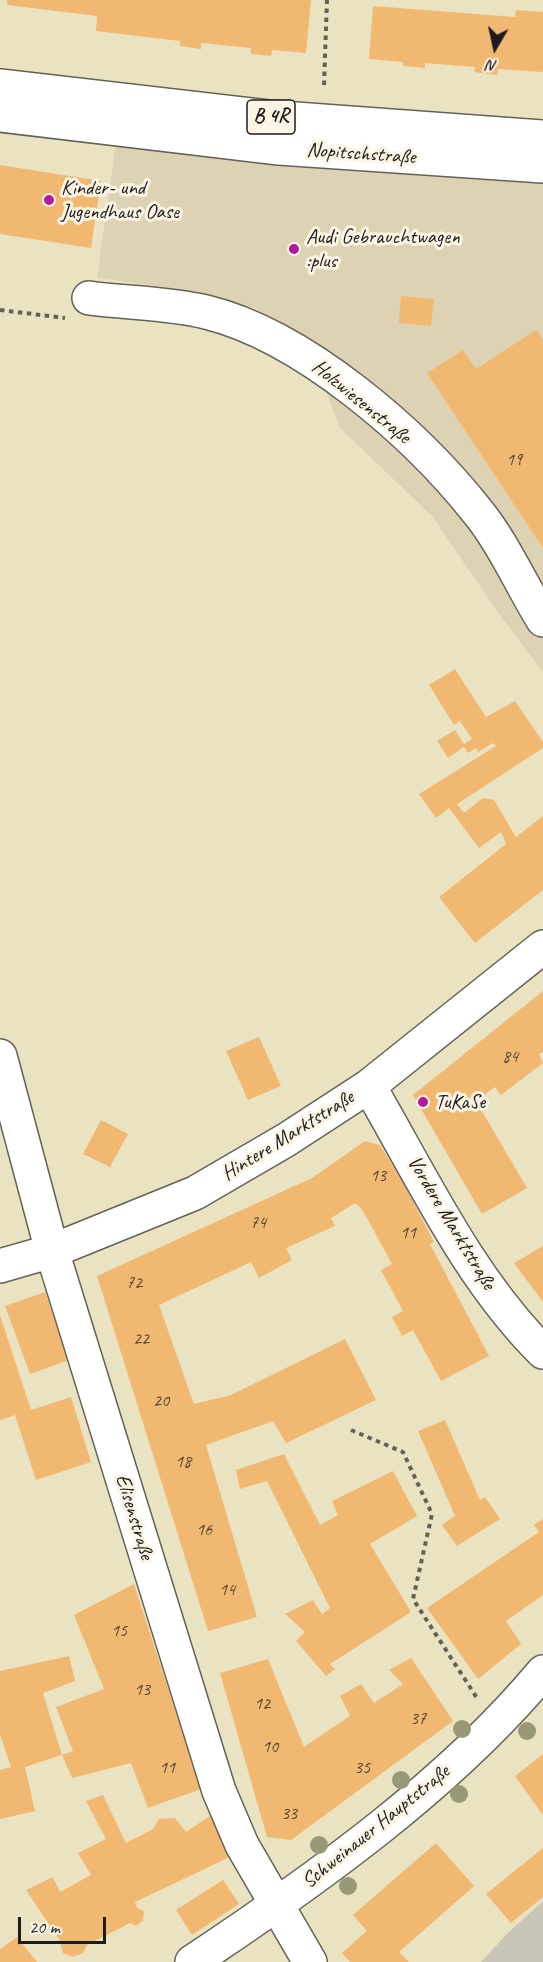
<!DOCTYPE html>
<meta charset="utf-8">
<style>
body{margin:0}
#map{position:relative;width:543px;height:1962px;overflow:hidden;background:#eae3c2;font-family:Caveat,sans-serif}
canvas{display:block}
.north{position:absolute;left:465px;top:18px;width:60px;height:60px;-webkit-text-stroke:4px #fcf5e5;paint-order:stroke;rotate:189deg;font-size:16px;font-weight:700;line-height:24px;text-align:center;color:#1c1c1c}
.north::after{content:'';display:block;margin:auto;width:21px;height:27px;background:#1c1c1c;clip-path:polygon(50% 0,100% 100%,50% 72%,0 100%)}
.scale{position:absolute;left:18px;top:1917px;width:88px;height:27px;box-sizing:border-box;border:3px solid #1c1c1c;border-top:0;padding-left:8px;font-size:18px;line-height:21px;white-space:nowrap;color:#1c1c1c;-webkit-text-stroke:4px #fcf5e5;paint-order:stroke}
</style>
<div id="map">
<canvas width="543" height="1962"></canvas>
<div class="north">N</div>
<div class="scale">20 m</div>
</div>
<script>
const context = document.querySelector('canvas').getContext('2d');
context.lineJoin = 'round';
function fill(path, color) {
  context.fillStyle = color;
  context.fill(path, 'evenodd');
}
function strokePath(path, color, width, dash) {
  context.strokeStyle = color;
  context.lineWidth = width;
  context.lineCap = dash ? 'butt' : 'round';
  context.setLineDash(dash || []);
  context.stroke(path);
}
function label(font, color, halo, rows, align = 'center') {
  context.font = font + ' Caveat,sans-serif';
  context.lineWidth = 6;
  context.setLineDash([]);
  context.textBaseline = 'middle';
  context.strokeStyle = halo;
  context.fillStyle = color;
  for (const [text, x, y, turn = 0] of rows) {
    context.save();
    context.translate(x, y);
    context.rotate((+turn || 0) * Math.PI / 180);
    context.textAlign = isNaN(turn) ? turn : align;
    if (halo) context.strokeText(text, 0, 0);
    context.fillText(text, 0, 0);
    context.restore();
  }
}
const built = new Path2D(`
 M116 143 543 179V672L499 614 432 516 340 428 304 335 254 308 165 287 97 278Z`);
const industrial = new Path2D(`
 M543 1901V1962H481L509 1932Z`);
const building = new Path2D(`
 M7 0H311L306 53 272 50 271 56 251 54V48L201 43V49L180 46V41L96 31 97 16 7 5Z
 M373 6 515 17 516 10 543 12V72L498 69 497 75 474 72 475 67 425 63V68L403 66V62L369 59Z
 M0 165 101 181 91 248 0 234Z
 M401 296 434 299 431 326 399 323Z
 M536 330 543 340V548L427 373 463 350 476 369Z
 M455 669 486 717 515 701 543 742V748L457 804 464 813 483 798 494 800 516 837 543 816V890L475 943 439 897 506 844 501 832 479 848 449 808 436 818 419 794 496 746 493 743 478 752 476 748 468 753 464 747 448 758 437 741 455 730 464 744 472 739 460 721 454 725 429 685Z
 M543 991V1052L539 1054 543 1063 501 1095 495 1087 476 1101 527 1188 482 1214 413 1095Z
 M259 1037 281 1086 248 1100 226 1051Z
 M101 1120 128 1134 110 1167 83 1154Z
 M365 1141 380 1145 405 1186 434 1242 430 1244 489 1356 441 1381 413 1330 402 1336 392 1317 403 1311 381 1270 392 1264 362 1209 355 1203 331 1218 335 1226 286 1248 292 1260 259 1278 251 1262 159 1305 194 1404 231 1395 345 1339 376 1400 286 1443 273 1421 206 1445 257 1617 208 1631 97 1276 312 1178Z
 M543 1246V1302L514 1263Z
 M45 1292 69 1360 30 1374 5 1306Z
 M0 1315 31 1410 71 1397 91 1462 36 1480 15 1415 0 1420Z
 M445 1420 480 1500 485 1497 500 1519 457 1546 442 1525 455 1516 418 1431Z
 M284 1454 320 1525 338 1515 332 1501 393 1471 417 1516 370 1544 411 1612 330 1664 335 1669 326 1676 296 1641 305 1632 285 1614 313 1600 322 1614 330 1608 267 1481 240 1489 236 1470Z
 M543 1519V1595L506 1621 521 1644 478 1679 427 1608 539 1532 534 1525Z
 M134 1584 201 1789 148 1808 131 1763 72 1778 62 1755 25 1767 35 1811 0 1819V1770L11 1767 0 1735V1671L69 1656 75 1681 43 1693 62 1755 73 1751 56 1707 104 1689 74 1615Z
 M411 1658 453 1721 291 1840 267 1837 220 1673 268 1659 304 1747 350 1716 340 1696 361 1684 374 1703 403 1684 389 1670Z
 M543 1754V1815L515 1776Z
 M103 1795 126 1843 153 1829 159 1819 175 1818 186 1832 213 1814 232 1856 135 1902 137 1908 144 1911 143 1921 136 1926 130 1923 87 1945 83 1953 73 1957 63 1953 59 1939 26 1890 53 1877 60 1892 91 1875 78 1853 106 1839 86 1801Z
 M436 1843 474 1886 399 1952 409 1962H350L342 1953 367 1931 353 1915Z
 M543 1848V1897L511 1923 486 1894Z
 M223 1880 239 1904 192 1935 176 1910Z
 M17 1937 37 1962H0V1949Z`);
const path = new Path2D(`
 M324 85 327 0
 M0 310 65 318
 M351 1430 403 1452 432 1514 413 1599 477 1698`);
const minor = new Path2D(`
 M89 298C127 303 169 303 206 312 304 336 416 434 477 511 502 541 522 586 543 620
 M0 1056 52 1251 219 1791 242 1845 310 1962
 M369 1086C422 1177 468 1277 543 1352
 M0 1266 52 1251 195 1193 286 1140 369 1086 543 947`);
const major = new Path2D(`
 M0 86 268 117 543 137
 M0 115 279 148 543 166
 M192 1962C314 1881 449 1785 543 1672`);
const trees = [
 [462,1729],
 [527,1731],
 [401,1780],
 [459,1794],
 [319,1845],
 [348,1886]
];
const markers = [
 [49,200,6,"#b5179e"],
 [294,249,6,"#b5179e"],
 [423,1102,6,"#b5179e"]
];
const numberNames = [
 ["19",514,460],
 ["84",510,1057],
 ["13",378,1176],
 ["74",258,1223],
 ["11",408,1233],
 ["72",134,1283],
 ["22",141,1339],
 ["20",161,1401],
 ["18",183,1462],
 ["16",204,1530],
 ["14",227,1590],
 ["15",119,1631],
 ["13",142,1690],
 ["12",262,1704],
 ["37",418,1719],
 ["10",270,1747],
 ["11",167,1768],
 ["35",362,1768],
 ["33",289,1814]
];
const shields = [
 [271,117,48]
];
const shieldNames = [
 ["B 4R",271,117]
];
const streetNames = [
 ["Nopitschstraße",361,154,4],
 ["Holzwiesenstraße",361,402,39],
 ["Hintere Marktstraße",288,1136,-32],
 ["Vordere Marktstraße",451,1223,59],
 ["Elisenstraße",134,1517,73],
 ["Schweinauer Hauptstraße",376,1827,-39]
];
const poiNames = [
 ["Kinder- und",61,188],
 ["Jugendhaus Oase",61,212],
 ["Audi Gebrauchtwagen",306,237],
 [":plus",306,261],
 ["TuKaSe",435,1102]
];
fill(built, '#ded2b4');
fill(industrial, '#c8c4b8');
fill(building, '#f1b872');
strokePath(minor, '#646256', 36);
strokePath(major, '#646256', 36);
strokePath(path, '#646256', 4, [4.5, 4.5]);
strokePath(minor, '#fff', 33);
strokePath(major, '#fff', 33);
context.fillStyle = '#989877';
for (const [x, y] of trees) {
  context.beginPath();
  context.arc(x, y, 9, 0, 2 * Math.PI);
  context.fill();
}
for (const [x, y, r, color] of markers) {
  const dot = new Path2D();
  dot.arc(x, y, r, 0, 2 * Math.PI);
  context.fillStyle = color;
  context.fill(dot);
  strokePath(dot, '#fcf5e5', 2);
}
label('18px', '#514332', null, numberNames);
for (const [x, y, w] of shields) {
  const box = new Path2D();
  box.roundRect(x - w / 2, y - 17, w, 34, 4.5);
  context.fillStyle = '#fcf5e5';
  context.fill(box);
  strokePath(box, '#1c1c1c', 1.5);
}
label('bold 20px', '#1c1c1c', null, shieldNames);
label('21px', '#1c1c1c', '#fcf5e5', streetNames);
label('21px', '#1c1c1c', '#fcf5e5', poiNames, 'left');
</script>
